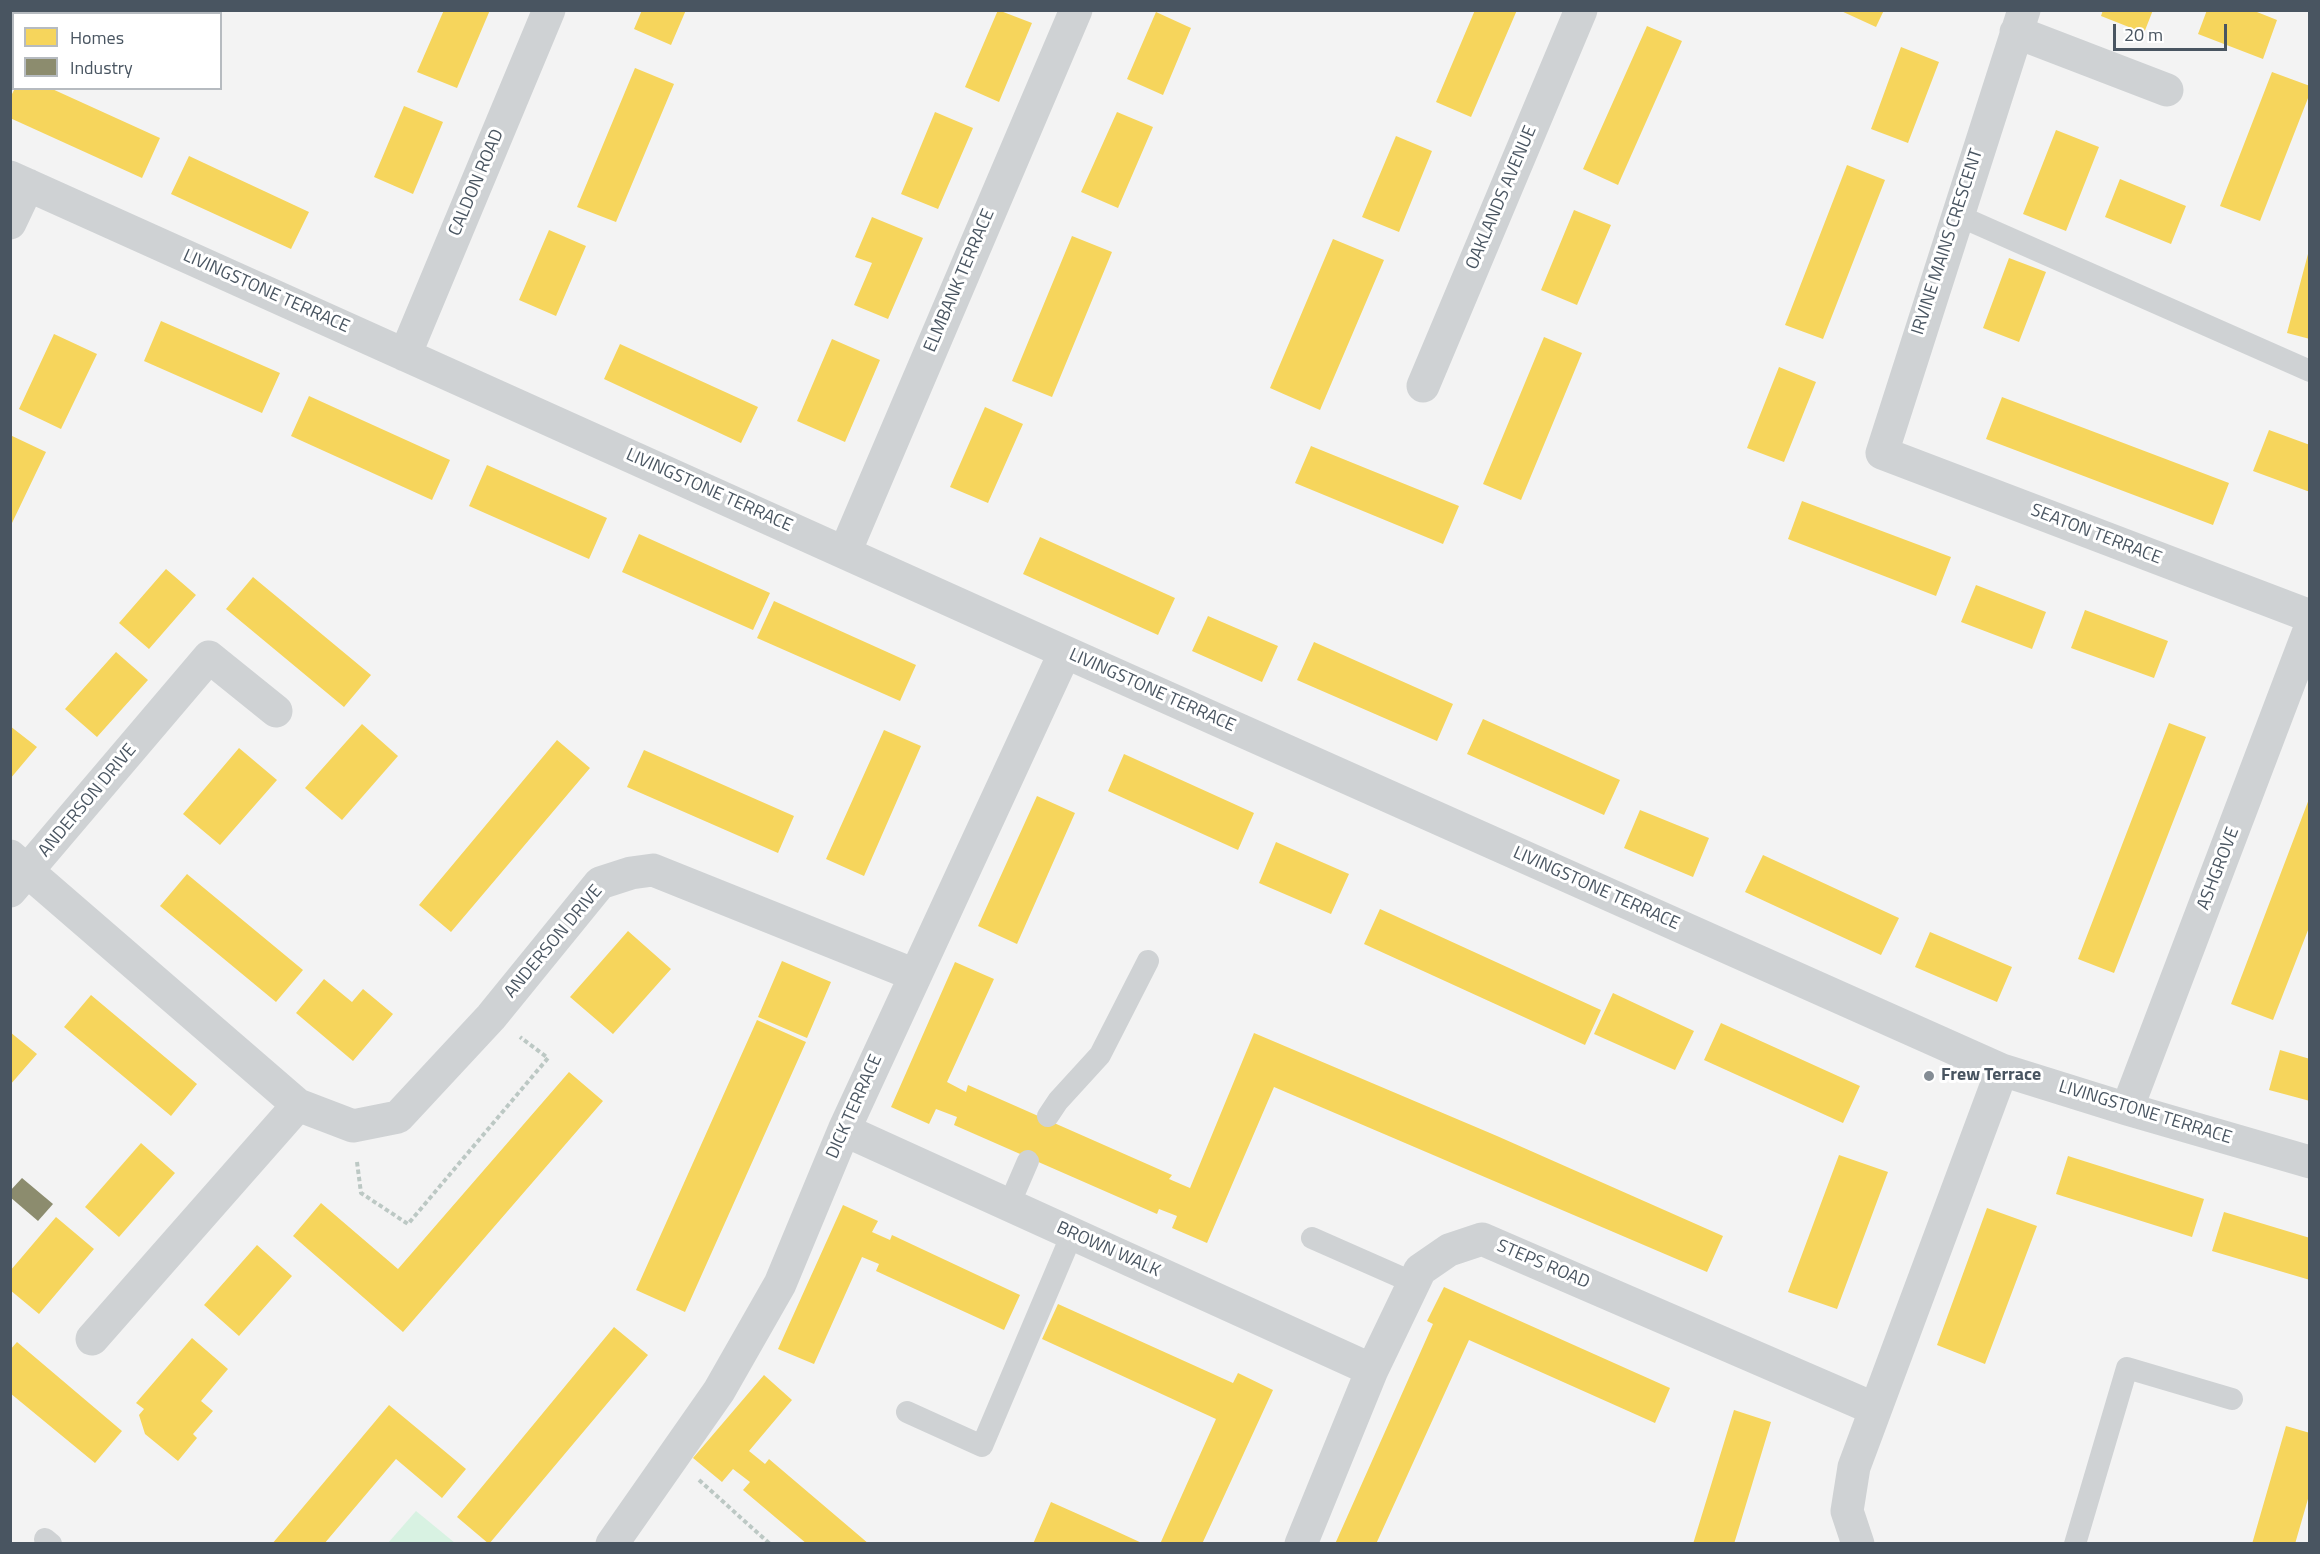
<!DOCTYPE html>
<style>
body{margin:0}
#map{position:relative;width:2320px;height:1554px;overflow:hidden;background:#f3f3f3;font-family:"Titillium Web",sans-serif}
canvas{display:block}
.frame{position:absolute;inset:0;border:12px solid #495561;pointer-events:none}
.legend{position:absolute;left:12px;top:12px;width:210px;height:78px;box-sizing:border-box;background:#fff;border:2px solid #b6bbc0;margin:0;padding:8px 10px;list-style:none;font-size:18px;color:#495561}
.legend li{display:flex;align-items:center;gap:12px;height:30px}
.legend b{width:30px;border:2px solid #b6bbc0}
.scale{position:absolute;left:2113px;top:24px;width:114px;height:27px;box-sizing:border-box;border:3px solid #495561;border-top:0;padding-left:8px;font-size:18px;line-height:21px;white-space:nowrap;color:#495561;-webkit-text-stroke:4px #fff;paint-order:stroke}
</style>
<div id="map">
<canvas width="2320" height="1554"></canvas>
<div class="frame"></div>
<ul class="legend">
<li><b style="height:16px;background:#f6d55c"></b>Homes</li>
<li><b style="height:16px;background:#8c8c6e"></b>Industry</li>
</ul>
<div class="scale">20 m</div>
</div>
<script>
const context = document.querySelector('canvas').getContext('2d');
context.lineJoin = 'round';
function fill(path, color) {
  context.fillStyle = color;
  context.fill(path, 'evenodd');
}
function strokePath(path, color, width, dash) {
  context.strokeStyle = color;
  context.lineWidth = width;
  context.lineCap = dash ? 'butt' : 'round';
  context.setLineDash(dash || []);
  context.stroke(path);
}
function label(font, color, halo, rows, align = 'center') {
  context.font = font + ' "Titillium Web",sans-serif';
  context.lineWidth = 6;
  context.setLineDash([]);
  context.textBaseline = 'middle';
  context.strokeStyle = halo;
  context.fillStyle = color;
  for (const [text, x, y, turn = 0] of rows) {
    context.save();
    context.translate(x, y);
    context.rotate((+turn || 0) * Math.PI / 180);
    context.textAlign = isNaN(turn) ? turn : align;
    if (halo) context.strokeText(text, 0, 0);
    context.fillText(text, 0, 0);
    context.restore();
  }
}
const green = new Path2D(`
 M416 1511 455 1543H388Z`);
const homes = new Path2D(`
 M444 10H490L457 88 417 72Z
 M642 10H686L671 45 634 29Z
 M998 10 1032 23 999 102 965 87Z
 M1475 10H1517L1471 117 1436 102Z
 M1839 10H1884L1876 27Z
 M2103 10H2153L2144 33 2101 16Z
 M2207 10H2252L2277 20 2263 59 2198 34Z
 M1156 12 1191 28 1163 95 1127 79Z
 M1647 26 1682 41 1618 185 1583 169Z
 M1901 47 1939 62 1908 143 1871 129Z
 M635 68 674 84 616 222 577 207Z
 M2272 72 2310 86V93L2260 221 2220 206Z
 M15 88H50L160 138 142 178 10 118V98Z
 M404 106 443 122 413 194 374 177Z
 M935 112 973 128 938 209 901 194Z
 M1117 112 1153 127 1118 208 1081 192Z
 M2056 130 2099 147 2066 231 2023 214Z
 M1396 136 1432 151 1399 232 1362 217Z
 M189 156 309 212 291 249 171 194Z
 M1847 165 1885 180 1823 339 1785 325Z
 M2120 179 2186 206 2171 244 2105 217Z
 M1574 210 1611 225 1577 305 1541 290Z
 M872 217 923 238 888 319 854 305 872 263 855 257Z
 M549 230 586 246 556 316 519 300Z
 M1072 236 1112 252 1052 397 1012 381Z
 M1333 239 1384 260 1320 410 1270 388Z
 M2308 254 2310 255V339L2287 333Z
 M2009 258 2046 272 2019 342 1983 328Z
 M161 321 280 373 262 413 144 361Z
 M54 334 97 354 61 429 19 409Z
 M1544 337 1582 353 1521 500 1483 484Z
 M832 339 880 360 845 442 797 421Z
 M620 344 758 407 741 443 604 379Z
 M1779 367 1816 382 1784 462 1747 448Z
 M309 396 450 460 432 500 291 436Z
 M2002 397 2229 483 2213 525 1986 439Z
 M985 407 1023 424 988 503 950 487Z
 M2269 430 2310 445V492L2253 471Z
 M10 435 46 452 12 523 10 522Z
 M1311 446 1459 506 1443 544 1295 483Z
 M487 465 607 518 589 559 469 506Z
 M1802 501 1951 557 1936 596 1788 539Z
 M639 534 770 593 753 630 622 572Z
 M1040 537 1175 598 1158 635 1023 574Z
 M166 569 196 595 149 649 119 623Z
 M253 577 371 675 344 707 226 609Z
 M1976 585 2046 612 2032 649 1961 622Z
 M774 601 916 665 900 701 757 638Z
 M2085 610 2168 641 2154 678 2071 648Z
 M1208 616 1278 646 1262 682 1192 651Z
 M1314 642 1453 704 1437 741 1297 680Z
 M116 652 148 680 97 737 65 709Z
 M1483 719 1620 780 1604 815 1467 754Z
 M2169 723 2206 737 2114 973 2078 959Z
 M362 724 398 756 342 820 305 788Z
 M10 726 37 747 10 779Z
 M884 730 921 746 864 876 826 859Z
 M557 740 590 768 451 932 419 905Z
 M239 748 277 780 220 845 183 814Z
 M644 750 794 816 778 853 627 787Z
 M1124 754 1254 813 1238 850 1108 791Z
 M1037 796 1075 813 1017 944 978 926Z
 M2309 799 2310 925 2273 1020 2231 1004Z
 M1640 810 1709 838 1693 877 1624 848Z
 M1276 842 1349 874 1331 914 1259 883Z
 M1763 855 1899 918 1881 955 1745 892Z
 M187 874 303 970 276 1002 160 906Z
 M1380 909 1601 1010 1585 1045 1364 944Z
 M628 931 671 969 613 1034 570 997Z
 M1930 932 2012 967 1997 1002 1915 967Z
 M782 961 831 982 807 1038 758 1017Z
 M955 962 994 979 947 1082 966 1092 968 1085 1172 1175 1169 1179 1190 1188 1254 1033 1497 1136 1723 1236 1707 1272 1274 1087 1207 1243 1172 1228 1177 1216 1159 1209 1157 1214 954 1125 957 1117 936 1109 929 1124 891 1107Z
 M324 979 352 1002 363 989 393 1014 353 1061 296 1013Z
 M1613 993 1694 1031 1675 1070 1594 1034Z
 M91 995 197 1084 171 1116 64 1027Z
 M757 1020 806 1042 685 1312 636 1290Z
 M1721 1023 1860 1086 1843 1123 1704 1060Z
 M10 1032 37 1054 10 1085Z
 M2280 1050 2310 1059V1101L2269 1090Z
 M569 1072 603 1101 403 1332 293 1236 321 1203 398 1269Z
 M141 1143 175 1173 119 1237 85 1207Z
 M1839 1155 1888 1172 1837 1309 1788 1292Z
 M2068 1156 2204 1199 2192 1237 2056 1194Z
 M843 1205 878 1221 872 1232 890 1240 892 1235 1020 1295 1004 1330 876 1271 879 1264 862 1257 814 1364 778 1349Z
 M1987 1208 2037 1226 1985 1364 1937 1345Z
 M2224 1212 2310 1238V1280L2212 1251Z
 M56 1217 94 1249 39 1314 10 1290V1271Z
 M257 1245 292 1276 239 1336 204 1305Z
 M1444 1287 1670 1388 1655 1423 1469 1340 1376 1544H1335L1433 1324 1427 1321Z
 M1058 1304 1233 1383 1238 1373 1273 1390 1202 1544H1160L1216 1419 1042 1339Z
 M614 1327 648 1355 489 1544 457 1517Z
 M192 1338 228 1369 201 1401 213 1411 193 1434 197 1438 178 1461 145 1434 139 1415 144 1409 136 1403Z
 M17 1342 122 1431 95 1463 10 1393V1350Z
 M764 1375 792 1400 749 1451 765 1464 769 1459 869 1544H807L743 1490 750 1482 733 1469 722 1482 693 1458Z
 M389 1405 466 1469 442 1498 396 1459 324 1544H272Z
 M1734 1410 1771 1422 1734 1544H1693Z
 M2286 1426 2310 1433V1492L2295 1544H2252Z
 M1051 1502 1107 1527 1144 1544H1033Z`);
const industry = new Path2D(`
 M22 1178 53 1204 38 1221 10 1197V1191Z`);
const path = new Path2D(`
 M357 1162 361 1193 408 1224 548 1058 520 1037
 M699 1480 770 1544`);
const lane = new Path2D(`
 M1957 215 2310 371
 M1048 1116 1058 1101 1100 1055 1148 961
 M1009 1205 1028 1161
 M1312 1238 1414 1283
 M907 1412 982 1446 1072 1234
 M45 1539 51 1544
 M2075 1544 2127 1368 2232 1399`);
const street = new Path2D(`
 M2024 10 1882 453 2310 616
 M2016 32 2167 90
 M10 177 1065 652 2002 1070 2127 1109 2310 1162
 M10 223 28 185
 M405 355 549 10
 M1423 386 1581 10
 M845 552 1076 10
 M10 856 298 1105 353 1126 398 1117 491 1017 600 883 631 873 653 870 915 975
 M10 891 209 657 276 711
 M2127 1109 2310 628
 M844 1130 1372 1370
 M92 1339 298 1105
 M612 1544 719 1391 780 1284 844 1130 1065 652
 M1301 1544 1372 1370 1420 1270 1449 1250 1482 1239 1875 1409
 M1858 1544 1847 1511 1854 1467 2002 1070`);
const markers = [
 [1929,1076,6,"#848c94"]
];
const streetNames = [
 ["CALDON ROAD",477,183,-67],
 ["OAKLANDS AVENUE",1502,198,-67],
 ["IRVINE MAINS CRESCENT",1948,242,-72],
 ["ELMBANK TERRACE",960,281,-67],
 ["LIVINGSTONE TERRACE",266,292,24],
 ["LIVINGSTONE TERRACE",709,491,24],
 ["SEATON TERRACE",2096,535,21],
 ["LIVINGSTONE TERRACE",1152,691,24],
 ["ANDERSON DRIVE",88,801,-50],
 ["ASHGROVE",2219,869,-69],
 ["LIVINGSTONE TERRACE",1596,889,24],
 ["ANDERSON DRIVE",554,942,-50],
 ["DICK TERRACE",855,1107,-66],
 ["LIVINGSTONE TERRACE",2145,1113,17],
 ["BROWN WALK",1108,1250,24],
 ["STEPS ROAD",1543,1265,23]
];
const poiNames = [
 ["Frew Terrace",1941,1076]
];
fill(green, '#d8f2e2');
fill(homes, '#f6d55c');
fill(industry, '#8c8c6e');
strokePath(path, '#bcc8c4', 4, [4.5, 3]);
strokePath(lane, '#cfd2d4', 22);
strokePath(street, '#cfd2d4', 33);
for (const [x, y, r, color] of markers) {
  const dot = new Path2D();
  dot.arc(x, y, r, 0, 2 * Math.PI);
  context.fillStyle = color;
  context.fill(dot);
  strokePath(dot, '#fff', 2);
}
label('18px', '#495561', '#fff', streetNames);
label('bold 18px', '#495561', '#fff', poiNames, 'left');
</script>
